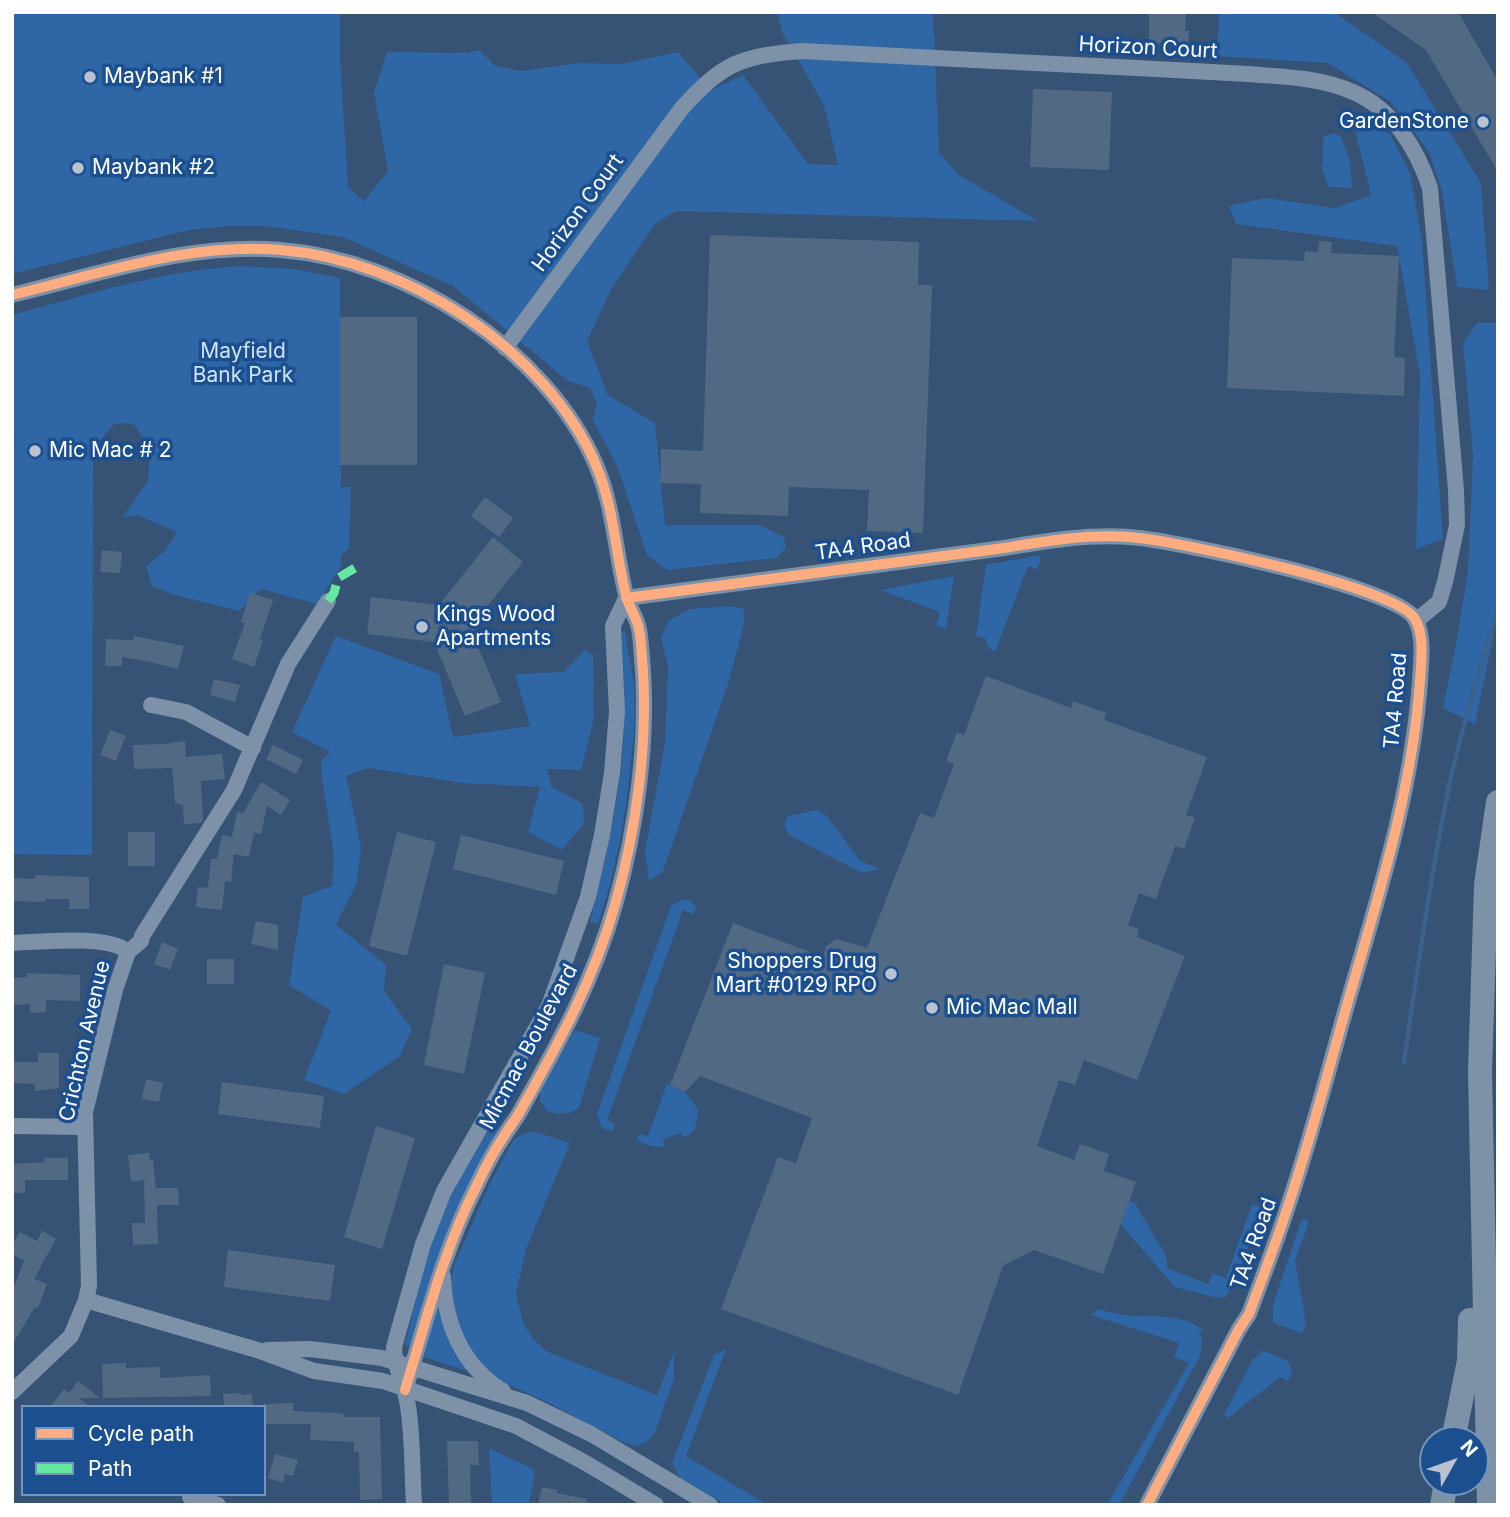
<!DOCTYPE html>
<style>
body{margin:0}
#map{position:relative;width:1510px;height:1517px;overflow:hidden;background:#365274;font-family:Inter,sans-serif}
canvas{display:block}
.frame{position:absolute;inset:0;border:14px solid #fff;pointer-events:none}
.legend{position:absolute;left:21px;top:1405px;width:245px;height:91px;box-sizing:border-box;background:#1b4f8f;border:2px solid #7695bc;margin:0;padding:9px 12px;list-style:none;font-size:21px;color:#fff}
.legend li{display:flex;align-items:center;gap:14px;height:35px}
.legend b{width:35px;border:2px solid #7695bc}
.north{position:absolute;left:1419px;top:1426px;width:70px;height:70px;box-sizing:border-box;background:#1b4f8f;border:2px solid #7695bc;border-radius:50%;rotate:50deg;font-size:19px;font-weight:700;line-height:28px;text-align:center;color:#fff}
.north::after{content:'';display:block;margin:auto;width:24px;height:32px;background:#b9c2ce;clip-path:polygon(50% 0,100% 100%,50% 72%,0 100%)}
</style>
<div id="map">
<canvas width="1510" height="1517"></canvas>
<div class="frame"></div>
<ul class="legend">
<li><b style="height:9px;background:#ffac80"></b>Cycle path</li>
<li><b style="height:9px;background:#66e7a1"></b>Path</li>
</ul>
<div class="north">N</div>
</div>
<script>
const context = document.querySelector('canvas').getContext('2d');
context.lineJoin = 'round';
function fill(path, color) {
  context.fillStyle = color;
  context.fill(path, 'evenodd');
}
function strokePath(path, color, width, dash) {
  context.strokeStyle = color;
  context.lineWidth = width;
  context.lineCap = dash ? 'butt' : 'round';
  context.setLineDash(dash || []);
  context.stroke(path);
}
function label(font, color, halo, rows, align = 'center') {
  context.font = font + ' Inter,sans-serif';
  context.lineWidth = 7;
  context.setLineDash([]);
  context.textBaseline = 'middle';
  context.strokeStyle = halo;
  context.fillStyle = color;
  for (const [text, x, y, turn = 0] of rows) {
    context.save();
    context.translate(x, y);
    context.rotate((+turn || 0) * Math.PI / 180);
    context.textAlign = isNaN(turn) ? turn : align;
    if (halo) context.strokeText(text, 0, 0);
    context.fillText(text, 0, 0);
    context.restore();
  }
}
const green = new Path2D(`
 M12 12H340V56L348 187 364 201 388 171 374 93 387 52 468 53 480 50 495 66 522 71 578 63 621 64 678 52 711 90 743 75 808 164 838 165 824 105 782 32 777 12H933L939 153 959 175 1038 221 676 211 655 224 613 286 587 341 608 395 655 423 665 525H760L784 537 786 548 776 558 667 570 647 555 618 468 593 420 597 403 590 388 568 381 453 286 343 237 266 226H229L189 230 12 274Z
 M1219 12H1334L1407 63 1481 183 1489 290 1457 287 1442 191 1429 152 1391 102 1328 63 1217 56Z
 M1353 122 1390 134 1410 173 1422 242 1443 539 1416 549 1420 375 1397 246 1236 224 1229 206 1266 198 1335 208 1371 195Z
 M1333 133 1341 136 1350 162 1352 188 1329 187 1322 170 1323 137Z
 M241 266 294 269 340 278 341 487H351L349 548 341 555V566L317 604 261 589 239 611 174 595 152 586 146 566 165 551 177 532 137 515 123 517 148 481 150 451 135 425 125 423 114 424 93 449 92 855 12 854V315C87 295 163 270 241 266Z
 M1477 323H1498V613L1475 724 1443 708 1458 634 1468 569 1473 455 1463 343Z
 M1040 555 1041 560 1037 569 1028 566 995 652 986 645 987 639 976 636 986 565Z
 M954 576 946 629 936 625 940 612 880 590Z
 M729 606 744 609V624L728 684 663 871 649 881 645 851 665 743 668 666 661 638 668 621 690 609Z
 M625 631C627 649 632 666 634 684 637 709 634 736 631 760 626 816 616 870 598 924L590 922C606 857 622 792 624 724 625 693 623 663 621 632Z
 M336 636 439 674 453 737 530 726 515 674 564 672 585 650 593 655 594 718 581 770 547 769 552 787 583 804 584 824 562 850 528 832 540 787 462 783 368 768 346 776 361 847 357 883 336 925 386 965 384 991 412 1029 400 1056 344 1094 304 1080 331 1011 289 985 303 897 332 886 334 854 321 773 322 760 330 752 292 732Z
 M817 810 827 816 860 861 880 869 862 873 789 835 784 825 788 816Z
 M683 899 691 901 696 907 694 914 683 910 607 1120 615 1124 613 1131 602 1128 597 1114 671 906Z
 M575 1030 600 1038 579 1108C567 1115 559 1115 547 1111L540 1101V1092Z
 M667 1084 685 1092 698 1109 695 1130 683 1138 681 1133 663 1139 665 1147C655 1146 643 1147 637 1138L639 1134 648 1136Z
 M489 1125 498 1130 462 1199 446 1235 414 1346 405 1345C414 1307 422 1268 436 1231 450 1194 470 1160 489 1125Z
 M536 1132 570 1143 526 1249 516 1293 523 1322 533 1339 548 1352 657 1395 674 1352V1378L654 1435 645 1443 637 1446 625 1443 549 1403 496 1379 478 1363 465 1342 454 1313 450 1290 454 1265 490 1183 514 1139 525 1133Z
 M1129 1201 1135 1203 1167 1258V1268L1208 1284 1213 1273 1226 1278 1252 1204 1263 1208 1234 1285 1224 1298 1213 1297 1175 1287 1121 1225Z
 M1302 1218 1309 1222 1295 1260 1306 1323 1302 1333 1273 1323V1305Z
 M437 1300 470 1372 424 1357Z
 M1098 1309C1106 1311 1116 1314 1125 1315 1154 1318 1178 1312 1204 1330L1199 1332 1202 1341 1200 1356 1119 1505H1107L1189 1363 1174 1357 1179 1343 1091 1315Z
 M726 1349 686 1456 768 1505H726L680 1478 672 1463 714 1355Z
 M1263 1351 1288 1361 1292 1373 1288 1381 1280 1377 1228 1418 1224 1415 1253 1359Z
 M489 1448 535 1470 529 1505H492Z`);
const stream = new Path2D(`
 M1404 1062C1418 966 1431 871 1451 777 1464 721 1480 666 1498 612`);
const building = new Path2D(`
 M1149 12H1186L1185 31H1189L1188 46 1149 43Z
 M1371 12H1458L1498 81V172L1426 50Z
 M1033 89 1112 92 1109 170 1030 167Z
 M710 235 919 242 918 285H932L923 533 867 531 869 490 789 487 788 516 700 513 701 484 660 483 661 449 703 451Z
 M1319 241 1332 242 1331 253 1399 256 1394 357 1405 358 1404 396 1227 388 1232 258 1304 261 1305 251 1318 252Z
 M340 317H417V465H340Z
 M485 497 513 518 499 537 471 516Z
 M493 537 523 562 476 620 474 637 501 702 465 716 434 642 367 634 371 597 439 605Z
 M102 550 122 552 120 573 100 572Z
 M250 593 273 600 260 639 263 640 254 667 232 659 245 623 241 622Z
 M134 636 184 646 178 669 150 662 122 657V666H105L106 639 134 640Z
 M986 676 1071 708 1073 701 1106 713 1104 720 1207 757 1186 815 1195 818 1184 849 1175 846 1156 899 1139 893 1128 925 1139 929 1137 937 1185 956 1137 1080 1084 1060 1075 1085 1059 1080 1037 1146 1074 1160 1080 1144 1109 1154 1104 1171 1136 1182 1103 1274 1034 1250 1003 1266 958 1395 721 1309 778 1157 796 1163 812 1118 700 1076 685 1092 670 1085 733 923 823 957 826 946 837 939 867 948 920 813 934 818 954 764 946 761 957 732 964 735Z
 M214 679 240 685 235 702 210 695Z
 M110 730 126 736 116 761 100 755Z
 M185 741 186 757 222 754 225 779 201 781 203 820 201 823 184 824 183 806 175 802 172 768 134 769 133 745 164 744Z
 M273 745 303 760 296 774 266 759Z
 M261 782 290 800 281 815 267 806 261 834 254 833 249 857 234 854 231 882 225 881 222 910 196 907 198 887 208 888 211 859H217L222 835 232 837 237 812 243 813Z
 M128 832H155V866H128Z
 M397 832 436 842 407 956 369 946Z
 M461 835 564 861 556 895 453 869Z
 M35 875 89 877V909H69V899H45V902L12 901V878L35 879Z
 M256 921 278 925V950L251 944Z
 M162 942 178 949 170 970 154 964Z
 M207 959H234V984H207Z
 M444 964 485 973 464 1074 424 1065Z
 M27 973 80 975V1001L46 1000V1012L30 1013V1004L12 1005V978L27 977Z
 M38 1053H59V1088L35 1091V1084L12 1083V1062H38Z
 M146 1079 163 1083 159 1102 142 1099Z
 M222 1082 324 1096 320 1128 218 1114Z
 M376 1126 415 1138 382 1249 344 1237Z
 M149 1153 150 1160H153L156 1188H178L179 1205H157L158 1244 133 1245 132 1223H145L144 1180 131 1182 128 1155Z
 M44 1158H68V1180H25V1193H12V1164L45 1162Z
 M42 1231 56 1239 34 1279 47 1284 38 1308 35 1307 12 1345V1292L24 1261 12 1254V1246L20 1232 37 1241Z
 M228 1250 335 1265 330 1301 224 1287Z
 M126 1363V1368L160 1367V1378L210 1375 211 1396 103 1398 102 1364Z
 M78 1381 100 1398H79L90 1407H50L64 1389 69 1393Z
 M241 1393V1395L252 1394 253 1407H224L223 1394Z
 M293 1403V1411L336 1413 344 1414V1417H380L382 1499 360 1500 359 1452H354V1442L310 1440 311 1424H264V1404Z
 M447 1441H478L479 1465H470L471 1505H449Z
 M275 1454 298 1460 293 1476 285 1474 283 1483 268 1478Z
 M542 1487 557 1490V1493L587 1499V1505H538Z`);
const minor = new Path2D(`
 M12 295C100 274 190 242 281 250 406 260 546 349 596 465 614 507 615 551 626 595 628 605 635 615 638 625 641 635 641 648 642 658 649 738 637 828 615 905 594 979 560 1041 522 1108 517 1118 510 1126 504 1136 493 1152 484 1170 476 1187 443 1251 426 1322 405 1390
 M505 348 682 108C724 62 741 56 802 51 914 57 1025 63 1137 68 1174 70 1211 72 1248 74 1283 77 1320 77 1353 92 1393 109 1417 149 1430 188L1456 490 1457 525 1445 582 1439 602 1416 621
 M626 598 1004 548C1045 541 1087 534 1130 537 1173 540 1397 587 1415 619 1425 636 1421 662 1420 681 1412 795 1376 903 1345 1012 1327 1075 1311 1138 1290 1200 1278 1238 1263 1276 1249 1314L1239 1329 1147 1505
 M151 705 186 712 253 748
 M12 943C39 942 109 934 128 952
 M12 1126 84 1127
 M443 1277C445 1324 462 1366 503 1391
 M86 1300 257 1350 314 1371 383 1381 516 1426 584 1462 656 1505
 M267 1350 310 1349 382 1358 527 1403 591 1434 710 1505
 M12 1392 71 1336 86 1300 89 1286 85 1112 115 990 128 952 141 941 142 936 234 790 288 664 328 601
 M190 1497 218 1505
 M414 1505C412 1472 413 1438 408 1406 405 1385 394 1368 394 1347L423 1244 444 1191 549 1006 588 897 602 835 612 773 617 712 613 626 626 598`);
const highway = new Path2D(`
 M1453 1440 1469 1361 1470 1320
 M1442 1505 1446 1482
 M1489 1505 1480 1071 1486 885 1498 802`);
const quiet = new Path2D(`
 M328 601 334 593 338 578 360 565`);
const cycleway = new Path2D(`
 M12 295C100 274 190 242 281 250 406 260 546 349 596 465 614 507 615 551 626 595 628 605 635 615 638 625 641 635 641 648 642 658 649 738 637 828 615 905 594 979 560 1041 522 1108 517 1118 510 1126 504 1136 493 1152 484 1170 476 1187 443 1251 426 1322 405 1390
 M626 598 1004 548C1045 541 1087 534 1130 537 1173 540 1397 587 1415 619 1425 636 1421 662 1420 681 1412 795 1376 903 1345 1012 1327 1075 1311 1138 1290 1200 1278 1238 1263 1276 1249 1314L1239 1329 1147 1505`);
const markers = [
 [90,77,7,"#b9c2ce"],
 [1483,122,7,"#b9c2ce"],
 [78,168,7,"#b9c2ce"],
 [35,451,7,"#b9c2ce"],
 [422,627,7,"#b9c2ce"],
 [891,974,7,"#b9c2ce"],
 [932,1008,7,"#b9c2ce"]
];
const streetNames = [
 ["Horizon Court",1148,48,3],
 ["Horizon Court",578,213,-54],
 ["TA4 Road",863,547,-8],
 ["TA4 Road",1396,701,-85],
 ["Crichton Avenue",85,1041,-77],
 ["Micmac Boulevard",529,1047,-62],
 ["TA4 Road",1254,1244,-70]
];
const poiNames = [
 ["Maybank #1",104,77],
 ["GardenStone",1469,122,"right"],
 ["Maybank #2",92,168],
 ["Mic Mac # 2",49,451],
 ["Kings Wood",436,615],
 ["Apartments",436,639],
 ["Shoppers Drug",877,962,"right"],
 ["Mart #0129 RPO",877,986,"right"],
 ["Mic Mac Mall",946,1008]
];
const parkNames = [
 ["Mayfield",243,352],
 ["Bank Park",243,376]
];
fill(green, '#2f66a5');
strokePath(stream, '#3b618d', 4.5);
fill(building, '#526984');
strokePath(minor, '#7d92a8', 16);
strokePath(highway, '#7e92a7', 24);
strokePath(quiet, '#66e7a1', 9, [18, 9]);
strokePath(cycleway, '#ffac80', 10);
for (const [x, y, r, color] of markers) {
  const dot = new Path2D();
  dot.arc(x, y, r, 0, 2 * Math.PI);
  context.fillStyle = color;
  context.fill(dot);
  strokePath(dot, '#1b4f8f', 2.5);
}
label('21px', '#fff', '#1b4f8f', streetNames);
label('21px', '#fff', '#1b4f8f', poiNames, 'left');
label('21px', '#cfe3fa', '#1b4f8f', parkNames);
</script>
